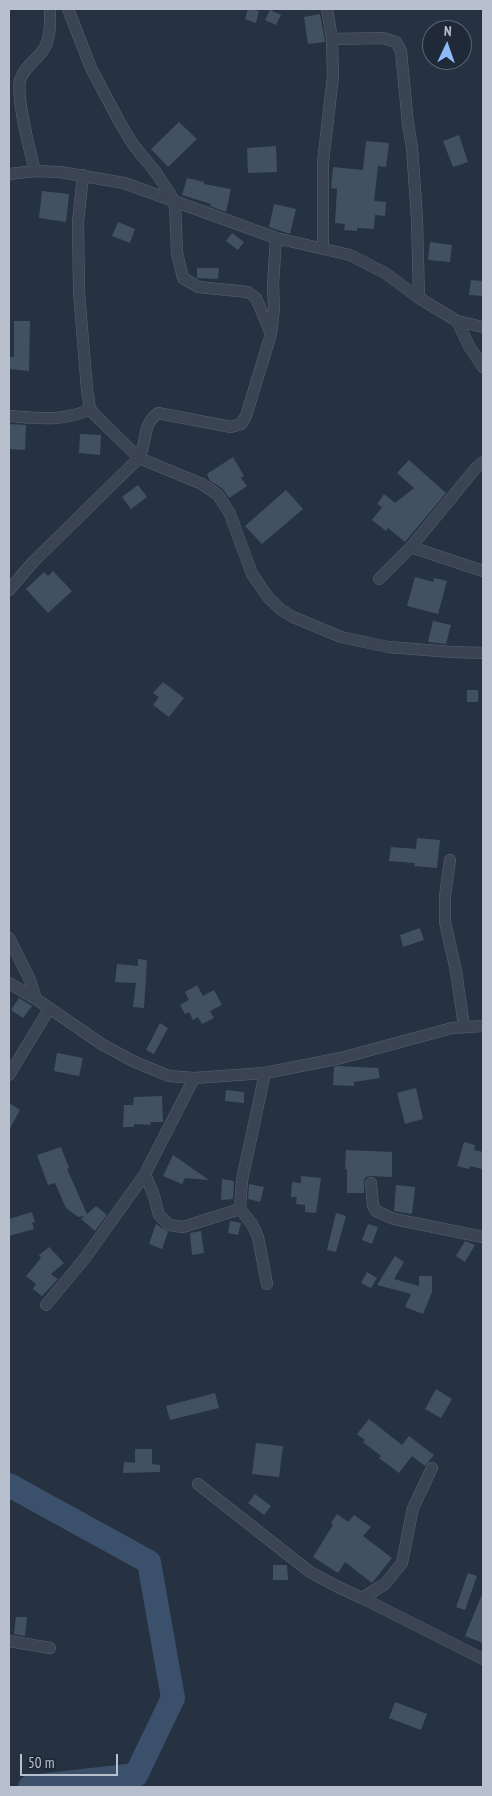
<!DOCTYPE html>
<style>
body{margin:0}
#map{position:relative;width:492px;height:1796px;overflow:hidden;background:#263242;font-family:"PT Sans Narrow",sans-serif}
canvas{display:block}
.frame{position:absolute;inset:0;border:10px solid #b7c0cc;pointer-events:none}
.north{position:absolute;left:422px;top:20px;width:50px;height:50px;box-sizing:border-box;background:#1f2937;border:1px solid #5c6573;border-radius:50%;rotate:3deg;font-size:14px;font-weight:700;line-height:20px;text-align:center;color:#b7c0cc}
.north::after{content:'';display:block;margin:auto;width:18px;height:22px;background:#8ebafa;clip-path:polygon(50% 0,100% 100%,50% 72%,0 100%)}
.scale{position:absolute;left:20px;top:1754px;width:98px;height:22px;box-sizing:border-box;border:2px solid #b7c0cc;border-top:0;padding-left:6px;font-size:15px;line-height:18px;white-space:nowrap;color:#b7c0cc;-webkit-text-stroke:4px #1f2937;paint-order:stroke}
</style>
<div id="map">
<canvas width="492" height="1796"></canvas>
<div class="frame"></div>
<div class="north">N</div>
<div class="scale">50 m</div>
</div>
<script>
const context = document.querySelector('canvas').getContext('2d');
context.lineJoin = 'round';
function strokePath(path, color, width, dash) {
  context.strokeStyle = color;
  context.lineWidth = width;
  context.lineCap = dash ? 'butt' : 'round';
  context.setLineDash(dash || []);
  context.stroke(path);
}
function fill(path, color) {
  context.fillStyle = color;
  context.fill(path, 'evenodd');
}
const river = new Path2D(`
 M9 1485 149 1562 173 1698 136 1775 30 1787`);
const building = new Path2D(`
 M248 9 259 11 256 23 245 19Z
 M270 10 281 15 276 25 265 20Z
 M320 14 325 42 308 44 304 17Z
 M179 122 197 139 168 167 151 149Z
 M459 135 468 162 453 167 443 141Z
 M366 141 389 143 386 167 378 166 374 201 386 202 385 216 375 215 374 229 357 228V231L344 230 345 224 335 223 337 189 331 188 333 167 363 170Z
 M276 146 277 172 248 173 247 148Z
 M187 178 204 182V184L231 189 226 212 210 206 211 204 182 195Z
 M42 191 69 194 66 222 39 218Z
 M274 204 296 209 290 234 269 227Z
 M118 222 135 229 130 243 112 236Z
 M232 233 244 242 238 250 226 241Z
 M430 242 452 245 450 262 428 260Z
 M197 268H219L218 279 197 278Z
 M471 280 483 281V296L469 295Z
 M14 321H30L29 371 9 369V357H14Z
 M9 424 26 425 25 450 9 449Z
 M80 434 101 435 100 455 79 453Z
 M233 457 244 476 241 478 247 486 229 498 223 489 210 481 207 474Z
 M409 460 446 493 405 542 388 528 386 531 372 520 382 507 377 504 384 494 395 503 414 488 397 473Z
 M138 485 147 497 131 509 122 497Z
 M286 490 303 509 262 544 245 526Z
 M53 571 72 591 48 613 26 589 44 572 48 576Z
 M415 577 433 582 434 578 447 581 438 614 407 606Z
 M433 621 451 625 446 644 428 642Z
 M163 682 184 698 169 717 153 705 159 697 153 693Z
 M467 690H478V702H467Z
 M417 838 440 840 437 868 414 866 415 863 389 861 391 847 416 849Z
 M420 928 424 940 403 947 400 935Z
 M138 959 147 960 144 1008 133 1007 136 983 115 982 117 964 138 966Z
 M197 985 203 996 214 990 222 1005 210 1011 214 1018 202 1024 198 1017 193 1020 189 1012 185 1014 180 1005 189 1000 185 992Z
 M19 998 32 1006 23 1018 11 1010Z
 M160 1023 168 1028 154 1054 146 1050Z
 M57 1053 83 1058 79 1076 54 1071Z
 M337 1066 378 1068 380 1078 354 1082V1086L333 1085 334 1067Z
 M416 1088 423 1119 405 1124 397 1093Z
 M226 1090 244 1092V1103L225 1101Z
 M162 1096 163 1122H150L151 1125 134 1124V1127H123L124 1105H133L134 1097Z
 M9 1103 20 1110 9 1130Z
 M464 1142 475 1145 474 1150 483 1152 482 1169 470 1166 469 1169 457 1166Z
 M61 1147 69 1168 67 1169 87 1214 96 1206 107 1215 95 1231 81 1219 85 1216 78 1217 66 1208 55 1183 48 1185 37 1155Z
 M346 1150 392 1152V1177L370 1176 366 1177 364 1180V1193H347V1169H345Z
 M173 1155 209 1180 185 1178 182 1184 163 1176Z
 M301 1176 321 1178 316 1213 305 1212V1205L296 1204 297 1197H291L292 1182 301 1183Z
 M222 1179 234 1181 233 1199 221 1200Z
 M249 1184 264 1187 260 1202 248 1199Z
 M396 1185 415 1187 412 1214 394 1211Z
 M32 1212 35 1222 32 1223 34 1229 9 1236V1219Z
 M336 1213 346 1216 336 1252 327 1250Z
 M230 1221 241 1223 238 1235 228 1233Z
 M156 1224 168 1232 162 1249 149 1244Z
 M368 1224 378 1227 372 1244 362 1240Z
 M201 1231 204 1253 192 1255 190 1233Z
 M465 1241 475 1245 465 1262 456 1256Z
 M49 1247 64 1263 51 1274 58 1279 42 1296 33 1289 36 1284 26 1276 41 1258 39 1255Z
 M395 1256 404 1262 394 1279 419 1286V1276H432V1292L423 1314 405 1307 411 1294 377 1285Z
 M367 1272 377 1278 371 1288 361 1283Z
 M436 1389 452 1399 441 1418 425 1409Z
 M215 1393 219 1408 170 1420 166 1406Z
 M369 1419 402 1445 409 1436 434 1455 425 1466 412 1456 399 1473 379 1458 381 1456 363 1442 365 1440 357 1434Z
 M256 1443 283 1446 279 1477 252 1474Z
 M135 1449H152V1464L160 1465V1472L123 1473 124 1462 135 1463Z
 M255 1494 271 1506 264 1515 248 1503Z
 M337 1514 348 1522 354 1515 371 1527 363 1536 392 1558 372 1583 345 1562 338 1573 313 1557 333 1525 331 1523Z
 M273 1565H287L288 1580H273Z
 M468 1573 477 1576 465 1610 456 1607Z
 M483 1592V1643L465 1636Z
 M16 1617H27L25 1636 14 1634Z
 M395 1702 427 1714 421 1730 389 1718Z`);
const street = new Path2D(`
 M68 9 91 68 119 121 132 143 157 174 175 202 177 253 183 278 198 287 248 292 256 298 271 334
 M332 39 383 38 396 42 401 51 408 124 412 147 417 219 419 298
 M35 171C30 150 16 100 20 80 24 66 39 59 45 47 51 35 50 21 50 9
 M9 174 35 171 60 172 124 183 276 238 350 255 385 273 419 298 457 321 483 327
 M83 175 78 222 79 292 87 389 90 409 96 416 139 458 202 484 218 495 230 514 252 574 268 597 280 609 293 617 341 637 388 647 452 652 483 653
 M323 248V162L333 76 332 39 327 9
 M457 321 469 346 483 367
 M9 416C37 418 65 422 90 409
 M411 547 483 571
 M379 579 411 547 475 469 483 462
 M9 590 33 562 139 458C148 441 141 426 158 413L231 427 241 424 246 416 271 334 274 308 273 285 276 238
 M450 860 445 896V922L456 971 464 1026
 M9 938 30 980 36 999
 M9 983 36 999 103 1045 135 1062 169 1076 194 1078 265 1073 341 1058 452 1028 483 1026
 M265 1073 242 1180 240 1209 252 1224 258 1237 267 1284
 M9 1075 49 1009
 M145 1174 154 1196 159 1215 169 1225 183 1227 240 1209
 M371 1183 373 1206 376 1211 394 1219 483 1237
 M46 1305 85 1258 145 1174 194 1078
 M198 1484 310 1572 338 1587 362 1598 483 1659
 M362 1598 385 1584 402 1563 413 1508 432 1468
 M9 1641 50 1648`);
strokePath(river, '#3b506b', 24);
fill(building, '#425161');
strokePath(street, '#58626f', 12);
strokePath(street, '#3a4452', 11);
</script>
